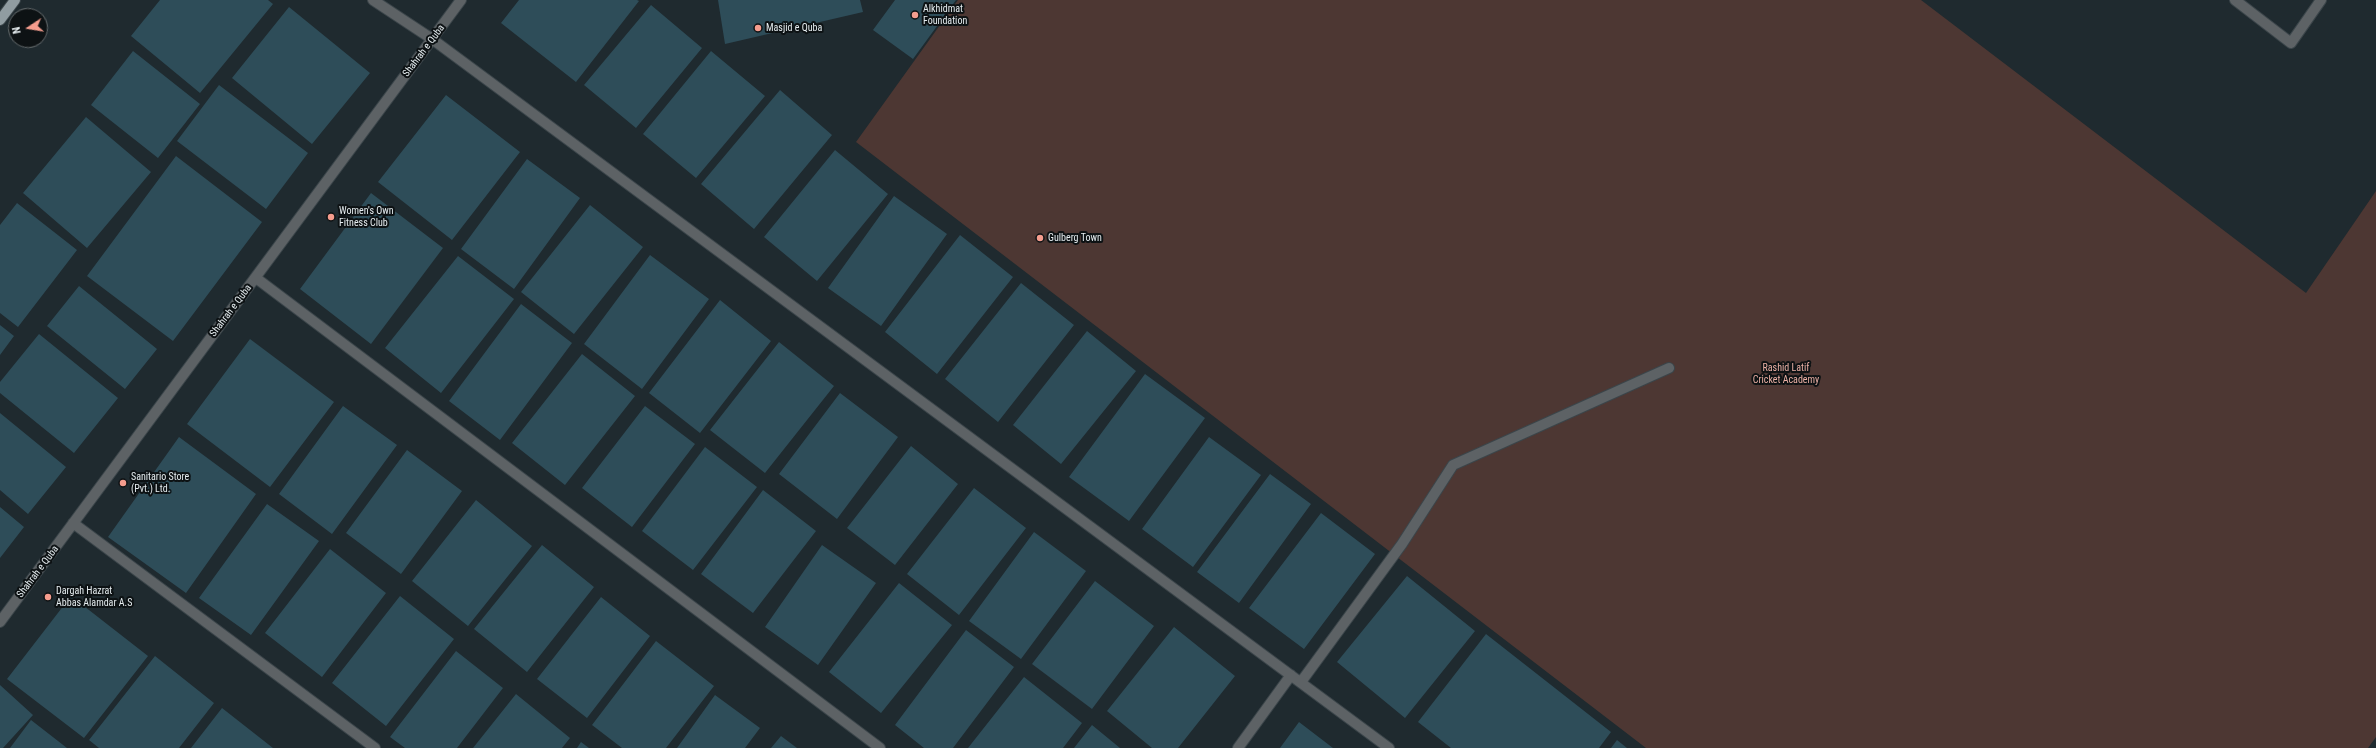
<!DOCTYPE html>
<style>
body{margin:0}
#map{position:relative;width:2376px;height:748px;overflow:hidden;background:#1f2a2f;font-family:"Roboto Condensed",sans-serif}
canvas{display:block}
.north{position:absolute;left:8px;top:8px;width:40px;height:40px;box-sizing:border-box;background:#0d1214;border:1px solid #646a6c;border-radius:50%;rotate:258deg;font-size:11px;font-weight:700;line-height:16px;text-align:center;color:#e6edf0}
.north::after{content:'';display:block;margin:auto;width:14px;height:18px;background:#f59d8e;clip-path:polygon(50% 0,100% 100%,50% 72%,0 100%)}
</style>
<div id="map">
<canvas width="2376" height="748"></canvas>
<div class="north">N</div>
</div>
<script>
const context = document.querySelector('canvas').getContext('2d');
context.lineJoin = 'round';
function fill(path, color) {
  context.fillStyle = color;
  context.fill(path, 'evenodd');
}
function strokePath(path, color, width, dash) {
  context.strokeStyle = color;
  context.lineWidth = width;
  context.lineCap = dash ? 'butt' : 'round';
  context.setLineDash(dash || []);
  context.stroke(path);
}
function label(font, color, halo, rows, align = 'center') {
  context.font = font + ' "Roboto Condensed",sans-serif';
  context.lineWidth = 4;
  context.setLineDash([]);
  context.textBaseline = 'middle';
  context.strokeStyle = halo;
  context.fillStyle = color;
  for (const [text, x, y, turn = 0] of rows) {
    context.save();
    context.translate(x, y);
    context.rotate((+turn || 0) * Math.PI / 180);
    context.textAlign = isNaN(turn) ? turn : align;
    if (halo) context.strokeText(text, 0, 0);
    context.fillText(text, 0, 0);
    context.restore();
  }
}
const green = new Path2D(`
 M958 0H1921L2306 293 2376 191V737L2368 748H1646L856 142Z`);
const building = new Path2D(`
 M160 0H268L273 4 200 93 131 36Z
 M519 0H637L639 1 576 82 501 23Z
 M718 0H860L863 12 725 44Z
 M895 0H956L913 59 873 30Z
 M651 5 702 48 636 128 584 85Z
 M289 7 370 73 312 144 232 78Z
 M133 51 200 104 158 158 91 105Z
 M711 51 765 96 696 178 643 134Z
 M219 85 308 153 266 209 177 141Z
 M780 90 832 135 754 229 701 184Z
 M446 95 520 152 452 240 378 182Z
 M86 117 151 172 87 248 23 193Z
 M835 150 888 194 817 281 764 237Z
 M176 156 262 222 173 341 87 276Z
 M527 159 580 198 514 289 461 249Z
 M371 193 443 248 371 344 300 289Z
 M894 196 947 234 881 326 828 288Z
 M17 203 77 250 18 327 0 313V225Z
 M590 205 643 247 574 334 521 292Z
 M960 235 1013 277 937 374 885 332Z
 M650 255 709 299 642 389 584 344Z
 M458 256 514 299 441 393 385 348Z
 M1021 283 1074 325 998 422 945 379Z
 M79 286 157 349 125 389 47 326Z
 M720 300 771 341 700 433 649 393Z
 M521 304 572 343 500 440 449 401Z
 M0 325 14 336 0 355Z
 M1087 331 1136 371 1061 464 1013 425Z
 M39 334 118 398 74 453 0 393V382Z
 M250 339 334 402 270 487 187 424Z
 M779 342 834 386 765 473 710 430Z
 M582 354 635 396 565 485 512 443Z
 M1145 374 1205 418 1129 521 1069 477Z
 M840 393 898 437 837 519 779 474Z
 M343 406 397 445 332 534 279 494Z
 M645 406 695 444 632 527 582 488Z
 M0 413 66 467 28 514 0 490Z
 M179 437 256 494 186 593 108 537Z
 M1209 437 1261 475 1193 567 1142 529Z
 M911 446 958 484 895 565 847 528Z
 M705 447 757 487 693 570 642 531Z
 M407 450 462 491 401 574 346 533Z
 M1270 474 1311 504 1239 603 1197 572Z
 M974 488 1026 528 959 615 907 574Z
 M763 490 816 531 753 613 701 574Z
 M476 500 532 546 468 626 412 581Z
 M267 504 319 541 251 635 199 598Z
 M0 507 24 527 0 558Z
 M1321 513 1375 554 1304 649 1249 608Z
 M1034 532 1086 571 1021 659 969 621Z
 M542 545 594 587 527 672 474 629Z
 M822 545 876 583 818 665 765 627Z
 M330 549 386 593 322 677 265 633Z
 M1407 576 1475 631 1405 718 1337 662Z
 M1095 581 1154 626 1092 709 1032 664Z
 M899 583 952 625 881 713 829 672Z
 M71 596 148 656 84 738 7 679Z
 M400 596 454 639 386 726 332 683Z
 M601 597 650 636 587 718 537 679Z
 M1174 627 1235 676 1178 748H1152L1107 711Z
 M966 630 1014 667 953 748H924L895 725Z
 M1486 634 1611 732 1599 748H1451L1418 722Z
 M656 641 714 686 666 748H622L592 725Z
 M456 651 503 688 457 748H405L390 737Z
 M155 656 214 703 179 748H99L89 740Z
 M1024 677 1082 723 1063 748H968Z
 M0 685 33 715 3 748H0Z
 M516 694 570 738 562 748H473Z
 M715 695 760 728 745 748H677Z
 M222 708 273 748H191Z
 M31 720 67 748H10Z
 M1299 722 1333 748H1280Z
 M1092 725 1120 748H1074Z
 M781 736 797 748H771Z
 M1617 740 1627 748H1611Z
 M581 742 589 748H577Z`);
const minor = new Path2D(`
 M373 0 432 39 1389 748
 M2235 0 2291 43 2321 0
 M256 278 880 748
 M73 523 375 748
 M0 622 461 0
 M1301 682 1402 544 1453 465 1669 368
 M1238 748 1291 675`);
const major = new Path2D(`
 M0 20 15 0`);
const markers = [
 [915,15,4,"#f59d8e"],
 [758,28,4,"#f59d8e"],
 [331,217,4,"#f59d8e"],
 [1040,238,4,"#f59d8e"],
 [123,483,4,"#f59d8e"],
 [48,597,4,"#f59d8e"]
];
const poiNames = [
 ["Alkhidmat",923,9],
 ["Foundation",923,21],
 ["Masjid e Quba",766,28],
 ["Women's Own",339,211],
 ["Fitness Club",339,223],
 ["Gulberg Town",1048,238],
 ["Sanitario Store",131,477],
 ["(Pvt.) Ltd.",131,489],
 ["Dargah Hazrat",56,591],
 ["Abbas Alamdar A.S",56,603]
];
const streetNames = [
 ["Shahrah e Quba",424,51,-53],
 ["Shahrah e Quba",231,311,-53],
 ["Shahrah e Quba",38,572,-53]
];
const parkNames = [
 ["Rashid Latif",1786,368],
 ["Cricket Academy",1786,380]
];
fill(green, '#4d3733');
fill(building, '#2e4d59');
strokePath(minor, '#3b454a', 12);
strokePath(major, '#3b454a', 12);
strokePath(minor, '#5d6265', 10);
strokePath(major, '#909ca1', 10);
for (const [x, y, r, color] of markers) {
  const dot = new Path2D();
  dot.arc(x, y, r, 0, 2 * Math.PI);
  context.fillStyle = color;
  context.fill(dot);
  strokePath(dot, '#0d1214', 1.5);
}
label('10px', '#e6edf0', '#0d1214', poiNames, 'left');
label('10px', '#e6edf0', '#0d1214', streetNames);
label('10px', '#ebb0a5', '#0d1214', parkNames);
</script>
